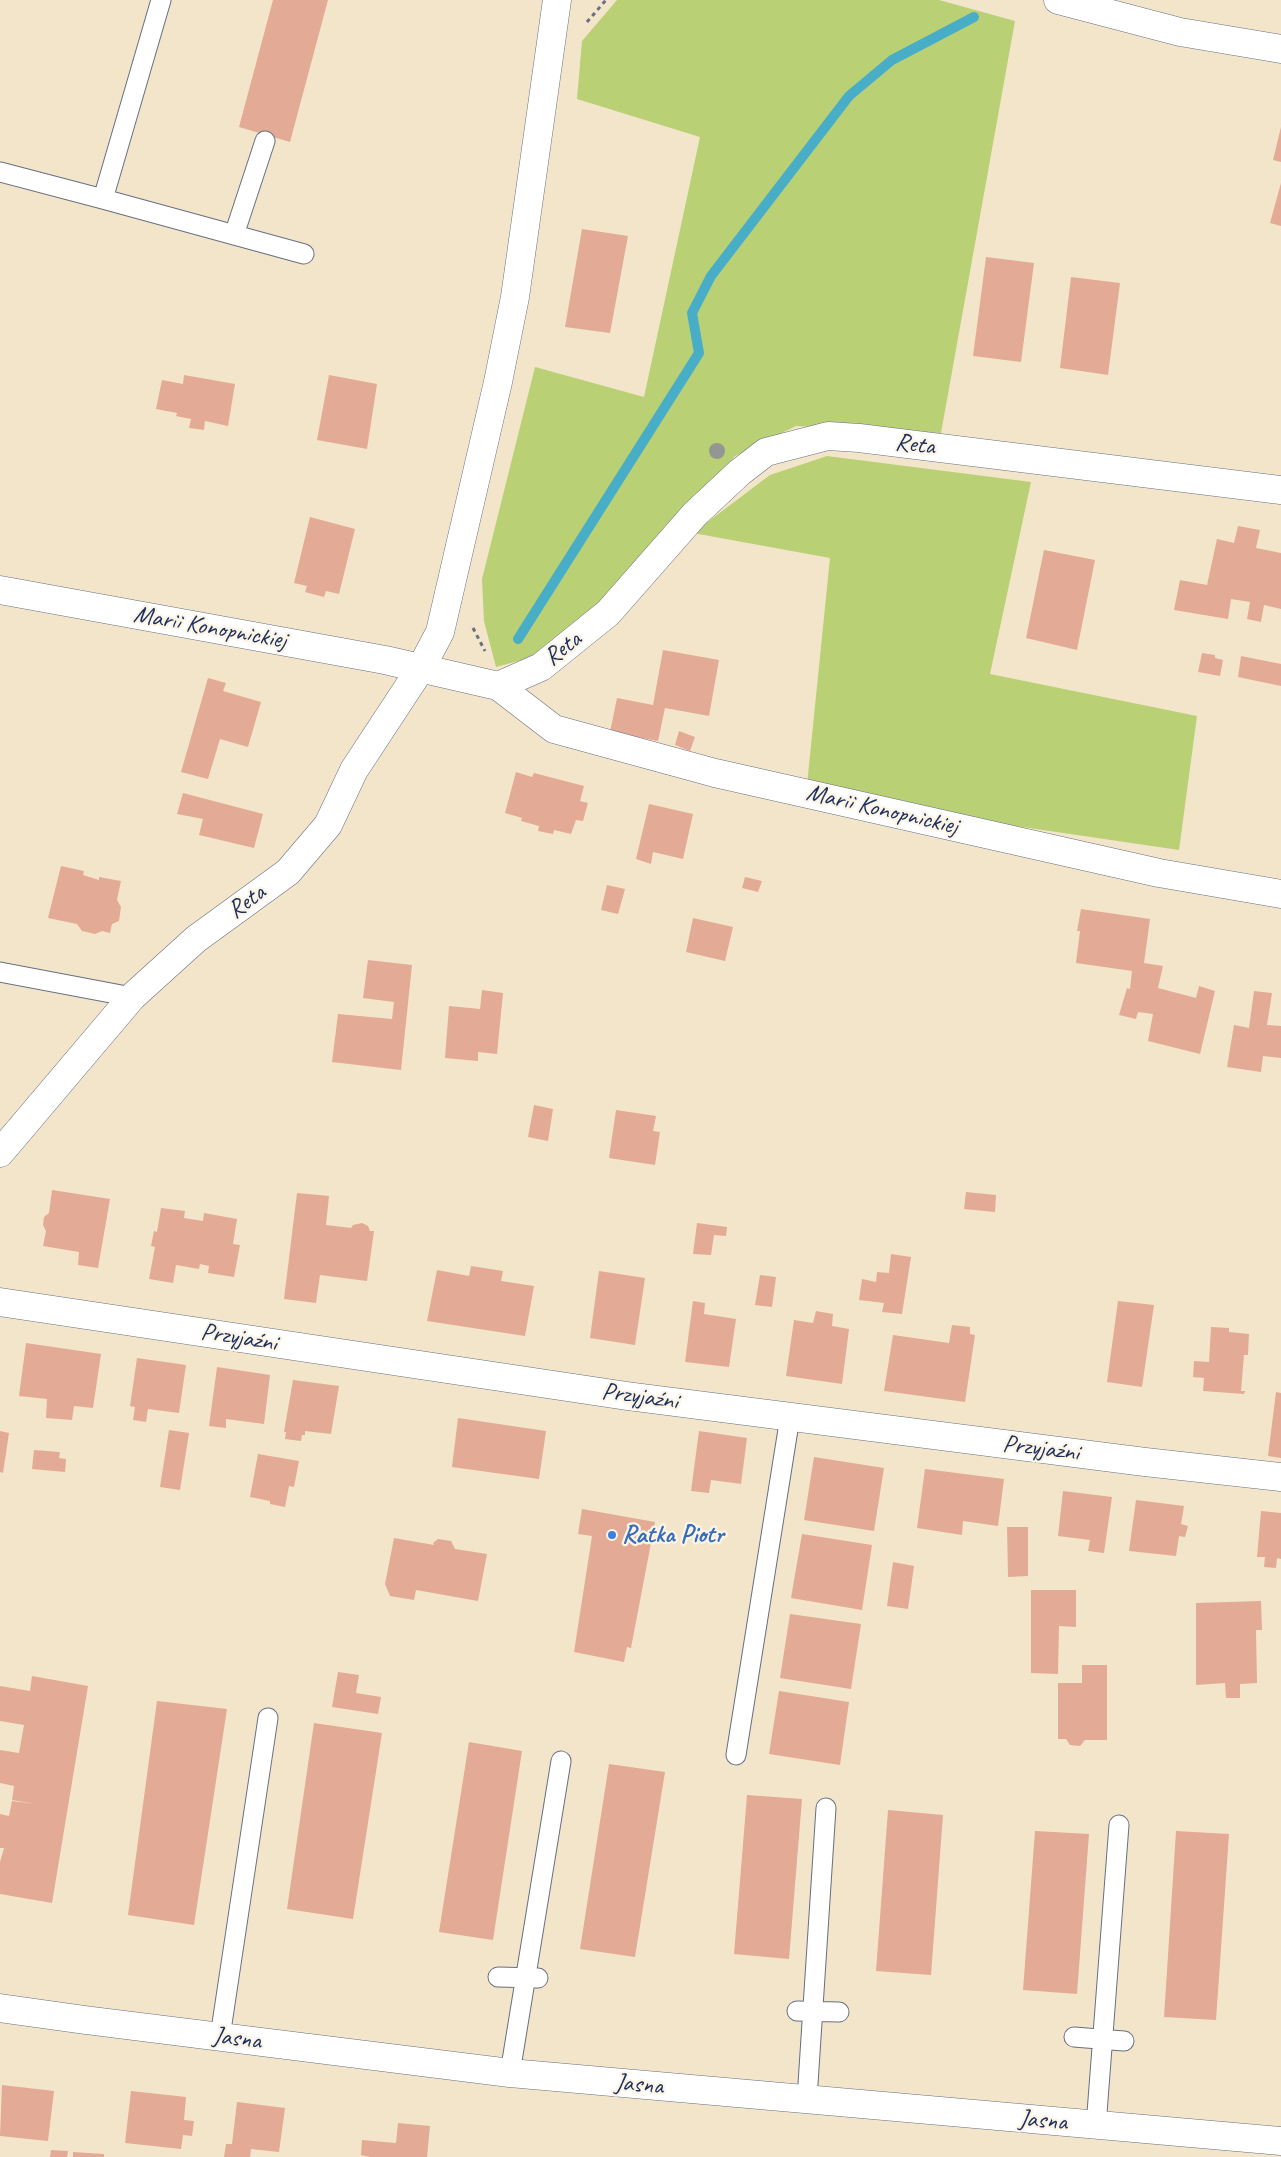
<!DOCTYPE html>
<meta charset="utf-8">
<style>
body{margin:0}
canvas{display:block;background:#f3e5c9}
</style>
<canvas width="1281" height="2157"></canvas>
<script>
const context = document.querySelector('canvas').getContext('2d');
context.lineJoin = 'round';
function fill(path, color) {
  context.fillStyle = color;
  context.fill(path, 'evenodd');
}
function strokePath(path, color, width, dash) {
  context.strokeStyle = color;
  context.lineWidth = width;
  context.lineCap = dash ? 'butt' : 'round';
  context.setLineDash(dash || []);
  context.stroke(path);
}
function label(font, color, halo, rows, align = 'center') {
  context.font = font + ' Caveat,sans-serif';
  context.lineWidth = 4.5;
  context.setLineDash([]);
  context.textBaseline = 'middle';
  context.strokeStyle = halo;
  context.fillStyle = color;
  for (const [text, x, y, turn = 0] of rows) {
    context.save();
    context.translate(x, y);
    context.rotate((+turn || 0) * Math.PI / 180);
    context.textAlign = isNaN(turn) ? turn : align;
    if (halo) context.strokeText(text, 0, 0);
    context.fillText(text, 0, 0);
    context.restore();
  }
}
const green = new Path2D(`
 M617 0H939L1015 21 941 433 796 426 735 456 600 607 544 654 496 667 484 621 482 579 535 367 644 397 700 137 577 99 582 41Z
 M827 456 1031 482 990 674 1197 716 1179 850 1002 824 807 785 830 558 693 533 770 475Z`);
const stream = new Path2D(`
 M518 639 699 353 692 313 711 276 849 96 892 60 974 17`);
const building = new Path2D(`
 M273 0H328L290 142 239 127Z
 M1281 127V162L1273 160Z
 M1281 183V226L1270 223Z
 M582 229 628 236 610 333 565 327Z
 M986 257 1034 263 1021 362 973 356Z
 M1071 277 1120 283 1108 375 1060 368Z
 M184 375 235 384 228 426 205 421 204 430 189 428 191 419 176 416 177 413 156 409 162 380 183 384Z
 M329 375 377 384 367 449 317 440Z
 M310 517 355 529 339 594 326 591 324 597 305 592 307 586 294 583Z
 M1238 526 1260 530 1256 548 1281 553V609L1264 605 1261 622 1247 619 1250 602 1231 599 1228 619 1174 610 1180 580 1207 585 1217 539 1234 543Z
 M1044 550 1095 560 1077 650 1026 638Z
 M663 650 719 660 709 716 665 708 658 741 610 732 617 698 653 705Z
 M1202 653 1215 655V658L1223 660 1220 676 1198 672Z
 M1241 656 1281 664V686L1238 677Z
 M208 678 226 683 223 691 261 702 248 747 220 739 208 779 181 772Z
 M679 731 695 737 690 751 675 745Z
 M516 772 532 777 534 773 584 786 580 801 588 803 583 821 576 820 571 834 554 830 553 834 538 831 539 826 521 821 522 818 505 813Z
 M183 793 263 814 254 848 199 835 203 819 177 814Z
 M649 804 693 814 683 859 653 852 651 864 636 859Z
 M61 866 84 871 83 875 99 880V877L121 881 117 900 121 907 119 921 112 924 110 933 102 931 95 934 82 931 77 924 48 918Z
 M745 877 762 881 758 892 742 888Z
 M607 885 625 889 618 914 601 910Z
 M1081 909 1150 919 1144 963 1163 966 1158 988 1196 998 1199 986 1215 991 1200 1054 1148 1041 1153 1014 1138 1012 1136 1019 1119 1015 1127 988 1130 989 1132 971 1076 963 1080 931H1077Z
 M693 918 733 927 725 961 686 952Z
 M368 960 412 965 401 1070 332 1062 338 1014 392 1019 394 1002 363 998Z
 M482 990 503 993 497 1054 478 1052V1061L445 1058 449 1006 480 1009Z
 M1254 991 1272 993 1267 1025 1281 1026V1058L1263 1056 1261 1072 1227 1067 1234 1025 1249 1028Z
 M534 1105 553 1109 548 1141 528 1137Z
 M616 1110 656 1116 653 1131 660 1132 655 1165 609 1158Z
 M52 1190 110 1199 98 1268 78 1265 79 1252 43 1246 46 1231 43 1225 44 1217 49 1213Z
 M966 1192 996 1195 995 1212 964 1209Z
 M297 1193 329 1196 326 1225 351 1228 353 1225 362 1223 368 1226 370 1231H374L367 1281 320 1275 316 1303 284 1299Z
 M161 1208 185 1211 184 1218 203 1221 204 1213 237 1219 233 1244 240 1245 234 1277 208 1273 209 1266 200 1264 199 1269 176 1265 173 1283 149 1279 155 1247 151 1246 154 1231 157 1232Z
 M697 1223 727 1227 726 1236 714 1235 711 1255 693 1254Z
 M891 1254 911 1257 902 1314 882 1312 884 1303 859 1300 862 1279 876 1282 877 1272 889 1273Z
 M471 1266 503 1271 501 1281 534 1286 525 1336 427 1321 437 1270 469 1276Z
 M599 1271 645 1278 635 1345 590 1338Z
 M760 1275 776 1277 772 1307 755 1305Z
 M693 1301 705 1303 704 1314 736 1319 729 1367 685 1362Z
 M1118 1301 1154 1305 1142 1387 1107 1382Z
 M816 1311 833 1314 832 1326 849 1329 842 1384 786 1376 794 1320 813 1323Z
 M952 1325 970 1327V1334L975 1335 965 1402 884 1391 893 1335 949 1343Z
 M1211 1327 1229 1328V1332L1249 1334 1248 1355H1244L1241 1391H1245L1244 1394 1203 1391 1204 1378 1193 1377 1194 1361 1209 1362Z
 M26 1343 101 1354 93 1408 74 1406 72 1420 46 1418 47 1399 19 1396Z
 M137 1358 186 1365 179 1413 148 1409 146 1422 133 1420 135 1407 130 1406Z
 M217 1367 270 1375 264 1424 226 1419V1428L209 1426Z
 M293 1380 339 1386 331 1434 305 1431V1435H302L301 1441 285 1439 286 1432H284Z
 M1276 1392 1281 1393V1458L1268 1456Z
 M458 1418 546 1431 539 1479 452 1467Z
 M169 1430 189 1433 180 1490 160 1487Z
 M0 1431 9 1433 3 1473 0 1472Z
 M699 1431 747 1438 741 1484 711 1480 709 1493 691 1491Z
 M34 1450 60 1452 59 1458 66 1459 65 1472 32 1469Z
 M258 1454 299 1461 294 1487 289 1486 285 1507 270 1504V1501L250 1497Z
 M814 1457 884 1468 874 1531 804 1520Z
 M925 1469 1004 1479 998 1526 963 1521 962 1535 917 1528Z
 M1063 1491 1112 1497 1104 1553 1088 1551 1090 1540 1058 1536Z
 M1136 1500 1184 1506 1181 1524 1188 1526 1185 1537 1179 1536 1176 1556 1129 1551Z
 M582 1509 655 1522 631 1648 627 1647 624 1662 574 1652 592 1536 578 1534Z
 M1261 1511 1281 1513V1559L1277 1558 1276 1568 1264 1567 1265 1557H1257Z
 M1007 1527H1028V1576L1008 1577Z
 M802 1534 872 1545 862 1610 791 1598Z
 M394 1538 434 1545 433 1543 438 1539 451 1541 455 1549 487 1554 478 1601 416 1590 414 1600 390 1596 385 1584Z
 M893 1562 914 1566 908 1609 887 1606Z
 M1031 1590H1076V1627L1059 1626 1058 1674 1031 1673Z
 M1261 1601 1262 1630H1256L1257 1683 1240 1684V1698H1226L1225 1683 1196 1685V1603Z
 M790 1614 861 1624 851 1689 780 1678Z
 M1082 1665H1107V1740H1085L1080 1746 1070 1745 1066 1739H1058V1683H1082Z
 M338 1672 359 1675 356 1693 381 1697 378 1714 332 1707Z
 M32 1676 88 1686 52 1903 0 1894V1862L4 1848H0V1814L9 1816 12 1801 35 1804 12 1800 14 1786 0 1783V1750L19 1753 24 1725 0 1721V1686L30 1691Z
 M779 1691 849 1702 840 1765 769 1754Z
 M157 1701 227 1709 194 1925 128 1915Z
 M314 1723 382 1733 353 1919 287 1909Z
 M469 1742 522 1751 493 1940 439 1932Z
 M609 1764 665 1772 635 1957 580 1949Z
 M747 1795 802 1799 789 1959 734 1954Z
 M888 1810 943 1815 931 1975 876 1971Z
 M1035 1831 1089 1834 1077 1994 1023 1990Z
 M1176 1831 1229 1834 1216 2020 1164 2017Z
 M2 2085 54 2091 48 2141 0 2136Z
 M131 2091 186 2097 184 2120 194 2121 192 2136 183 2135 181 2149 125 2143Z
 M237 2102 285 2108 279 2152 251 2149 250 2157H224L226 2144H232Z
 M398 2123 430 2126 427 2157H370L361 2155 362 2140 396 2143Z
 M51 2150 68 2151 67 2157H50Z
 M73 2152 104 2154V2157H73Z`);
const path = new Path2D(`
 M587 22 606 0
 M473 628 485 651`);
const lane = new Path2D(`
 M0 172 103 199 161 0
 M103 199 304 254
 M234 235 265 141
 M0 972 132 997
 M736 1755 790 1417
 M498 1977 538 1978
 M797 2011 839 2012
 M220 2037 268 1718
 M1074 2037 1124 2041
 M510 2073 561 1761
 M807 2099 826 1808
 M1096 2126 1119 1825`);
const street = new Path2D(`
 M1058 0 1180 32 1281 49
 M0 590 385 660 498 686 541 667 608 613 695 514 740 472 766 452 828 436 859 438 1281 490
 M498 686 554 729 715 773 1159 873 1281 894
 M0 1153 132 997 196 939 288 872 328 825 354 770 421 668 440 632 498 382 515 297 557 0
 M0 1302 627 1396 1145 1462 1281 1477
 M0 2008 85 2020 510 2073 1281 2141`);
const trees = [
 [717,451]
];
const markers = [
 [612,1535,5,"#3f7fe0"]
];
const streetNames = [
 ["Reta",915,445,7],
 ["Marii Konopnickiej",210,628,10],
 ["Reta",563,649,-38],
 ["Marii Konopnickiej",882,810,13],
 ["Reta",247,902,-36],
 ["Przyjaźni",239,1338,9],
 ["Przyjaźni",640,1397,8],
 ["Przyjaźni",1041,1449,7],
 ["Jasna",237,2039,7],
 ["Jasna",639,2085,5],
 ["Jasna",1043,2121,5]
];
const shopNames = [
 ["Ratka Piotr",622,1535]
];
fill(green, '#b9d075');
strokePath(stream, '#48aec7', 10);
fill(building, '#e3ab95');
strokePath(lane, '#676f83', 21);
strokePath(street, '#676f83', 29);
strokePath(path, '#676f83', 3, [4, 4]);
strokePath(lane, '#fff', 19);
strokePath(street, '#fff', 28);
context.fillStyle = '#929791';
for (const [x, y] of trees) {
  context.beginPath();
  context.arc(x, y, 8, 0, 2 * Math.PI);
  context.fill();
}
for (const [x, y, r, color] of markers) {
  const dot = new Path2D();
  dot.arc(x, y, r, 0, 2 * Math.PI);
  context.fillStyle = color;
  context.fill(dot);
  strokePath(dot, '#fcf5e5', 2);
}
label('25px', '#1b2f5e', '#fcf5e5', streetNames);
label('bold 25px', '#366cbe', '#fcf5e5', shopNames, 'left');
</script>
